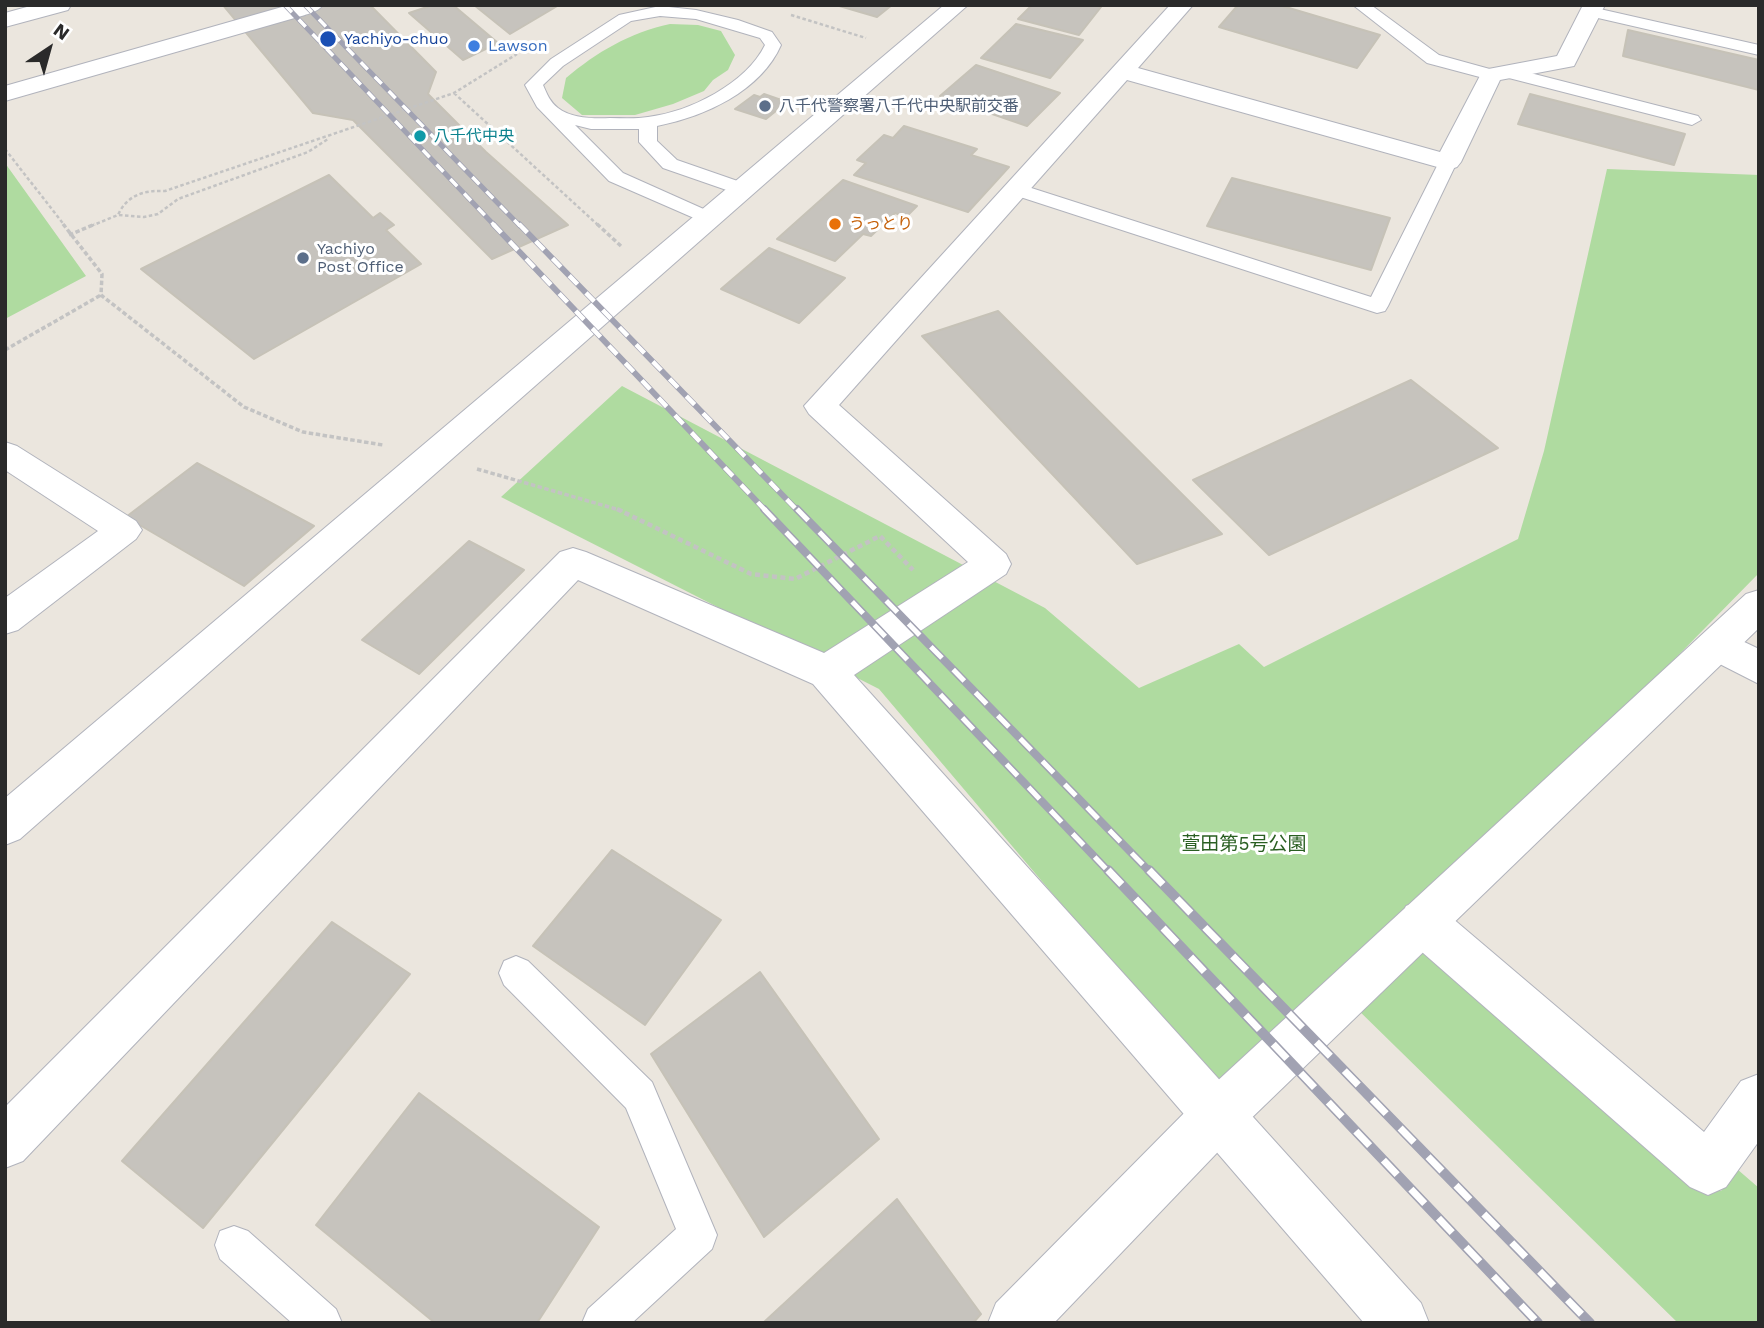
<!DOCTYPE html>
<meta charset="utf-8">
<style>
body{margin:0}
#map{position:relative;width:1764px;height:1328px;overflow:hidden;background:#ebe6de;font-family:"Work Sans",sans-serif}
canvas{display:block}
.frame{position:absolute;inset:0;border:7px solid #2a2a2a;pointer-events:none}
.north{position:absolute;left:14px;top:14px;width:70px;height:70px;-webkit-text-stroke:5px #fff;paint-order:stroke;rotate:36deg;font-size:19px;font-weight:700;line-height:28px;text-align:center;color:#2a2a2a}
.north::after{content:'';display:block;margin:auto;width:24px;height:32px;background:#2a2a2a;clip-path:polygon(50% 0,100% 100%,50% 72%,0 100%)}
</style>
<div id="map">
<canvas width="1764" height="1328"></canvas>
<div class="frame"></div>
<div class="north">N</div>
</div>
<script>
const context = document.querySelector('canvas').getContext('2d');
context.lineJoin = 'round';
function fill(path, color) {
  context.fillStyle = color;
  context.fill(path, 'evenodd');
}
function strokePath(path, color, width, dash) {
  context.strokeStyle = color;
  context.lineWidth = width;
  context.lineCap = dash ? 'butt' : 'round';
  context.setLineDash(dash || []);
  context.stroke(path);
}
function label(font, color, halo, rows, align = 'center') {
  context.font = font + ' "Work Sans","Noto Sans JP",sans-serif';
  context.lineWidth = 6;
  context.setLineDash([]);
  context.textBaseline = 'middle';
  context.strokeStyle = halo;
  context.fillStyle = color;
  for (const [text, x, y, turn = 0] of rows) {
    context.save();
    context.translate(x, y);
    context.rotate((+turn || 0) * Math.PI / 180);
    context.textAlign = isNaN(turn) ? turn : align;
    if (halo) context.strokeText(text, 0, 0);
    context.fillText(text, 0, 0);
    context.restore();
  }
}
const green = new Path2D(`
 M670 24 698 25 721 31 735 55 728 70 713 80 704 91 673 104 635 115H582L562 98 566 78C597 52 629 33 670 24Z
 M5 163 86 276 5 319Z
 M1607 169 1759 175V573L1340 1000 1218 1089 879 689 501 497 622 386 1045 608 1139 688 1239 644 1264 667 1518 539 1544 451Z
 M1424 935 1721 1191 1737 1169 1759 1188V1323H1678L1351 1003Z`);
const building = new Path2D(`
 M223 5H370L436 72 428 94 486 152 568 225 492 259 353 120 313 113Z
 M433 5H453L498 43 463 60 409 13Z
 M474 5H559L510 34Z
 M836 5H892L877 17Z
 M1032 5H1092L1101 7 1079 35 1018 19Z
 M1238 5H1279L1380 35 1357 68 1219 27Z
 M1016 24 1083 40 1050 78 981 58Z
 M1628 30 1759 60V90L1623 56Z
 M976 65 1060 93 1027 126 940 96Z
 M764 94 787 102 766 119 735 109 754 95 760 97Z
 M1530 94 1685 134 1674 165 1518 124Z
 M904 126 977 149 971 155 1009 167 968 212 854 175 866 163 857 160 884 135 893 138Z
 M329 175 373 218 380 213 394 225 386 230 421 264 254 359 141 269Z
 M1232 178 1390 218 1371 270 1207 226Z
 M843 180 917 206 906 217 895 213 871 236 863 234 835 261 777 239Z
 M769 248 845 278 799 323 721 289Z
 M998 311 1222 534 1137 564 922 336Z
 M1411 380 1498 448 1269 555 1193 480Z
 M197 463 314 526 244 586 126 517Z
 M469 541 524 570 419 674 362 640Z
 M612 850 721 920 645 1025 533 946Z
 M332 922 410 974 203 1228 122 1161Z
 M760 972 879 1139 764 1237 651 1054Z
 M419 1093 599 1227 537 1323H435L316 1225Z
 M897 1199 981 1314 973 1323H763Z`);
const pathFar2 = new Path2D(`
 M791 15 866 38
 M454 93 599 226
 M5 149 65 226
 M119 215 144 217 158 214 178 199 308 152 328 139
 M91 226 118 215C127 195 144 190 165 191L454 93 517 54`);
const pathFar1 = new Path2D(`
 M63 224 102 274 101 295 244 407 303 432 383 445
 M597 224 621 246
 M69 235 95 224
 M5 350 101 295
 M477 469 623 511`);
const path = new Path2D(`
 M617 509 751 574 795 579 880 536 913 570`);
const service = new Path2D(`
 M1353 5H1371L1439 55 1497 71 1500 75 1491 80 1427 63Z
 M660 6 696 10 738 20 772 32 781 45C761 91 704 117 657 126V141L677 160 752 186 755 190 752 194H738L663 168 639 142V129H591L575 125 623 173 717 215 720 219 717 223 710 225 609 181 537 107 525 85 551 59 619 15ZM660 16 696 19 760 38 765 45C746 84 689 112 648 117 636 119 622 118 610 118 594 119 570 118 558 108 550 102 547 94 543 85L563 66 631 21Z
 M1591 7 1759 45V55L1585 15 1583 12 1585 9Z
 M1507 67 1698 116 1701 120 1692 125 1501 76 1498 72 1501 68Z
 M1448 156 1457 162 1388 306 1385 311 1377 313 1008 193 1005 189 1015 183 1022 185 1371 297 1439 162Z
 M516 956 528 961 652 1082 717 1235 712 1249 632 1323H582L588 1309 676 1229 626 1108 504 985 499 973 504 961Z
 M234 1226 248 1231 336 1309 342 1323H292L220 1259 215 1245 220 1231Z`);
const minor = new Path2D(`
 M34 5H71L68 10 5 27V13Z
 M289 5H304L308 10 305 15 5 101V86Z
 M1170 5H1193L1138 68 1440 152 1483 70 1557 56 1583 5H1605L1574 66 1500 80 1461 162 1457 167 1448 170 1127 80 839 405 1006 554 1011 564 1006 574 854 675 1421 1303 1429 1323H1364L813 684 578 580 23 1161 5 1168V1107L560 552 573 548 586 552 824 653 968 562 809 414 804 406Z
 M5 442 17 446 136 521 142 530 136 539 18 630 5 634V598L98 531 5 470Z
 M1717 629 1759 649V684L1704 656 1698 645 1704 634Z
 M1422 900 1438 906 1704 1132 1741 1081 1759 1074V1141L1726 1187 1708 1195 1690 1187 1406 938 1399 922 1406 906Z`);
const tertiary = new Path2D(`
 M289 5H323C316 14 300 17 289 15L286 10Z
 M944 5H968L20 839 5 845V798Z
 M1759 590V628L1237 1132 1054 1323H988L996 1303 1201 1096 1746 594Z`);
const railFar3 = new Path2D(`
 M285 5 495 226
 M305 5 520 226`);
const railFar2 = new Path2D(`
 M493 224 766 511
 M519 224 798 511`);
const railFar1 = new Path2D(`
 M764 509 1109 872
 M797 509 1150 872`);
const rail = new Path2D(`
 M1108 870 1538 1323
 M1149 870 1590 1323`);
const markers = [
 [328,39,9,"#1a4fb4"],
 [474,46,7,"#3f7fe0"],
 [765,106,7,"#5c6f8a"],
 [420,136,7,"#0f9aa8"],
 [835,224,7,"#e8710a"],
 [303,258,7,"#5c6f8a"]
];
const farTransitnames = [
 ["Yachiyo-chuo",344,39]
];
const farShopnames = [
 ["Lawson",488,46]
];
const farServicenames = [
 ["八千代警察署八千代中央駅前交番",779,106],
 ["Yachiyo",317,249],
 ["Post Office",317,267]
];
const farCulturenames = [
 ["八千代中央",434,136]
];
const farFoodnames = [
 ["うっとり",849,224]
];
const parkNames = [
 ["萱田第5号公園",1244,844]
];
fill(green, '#afdba0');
fill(building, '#c6c3bd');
strokePath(building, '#c6c2b7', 2);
strokePath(service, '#b1b3bc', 2);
strokePath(minor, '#b1b3bc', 2);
strokePath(tertiary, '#b1b3bc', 2);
strokePath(pathFar2, '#c3c3c3', 2.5, [3.5, 2.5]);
strokePath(pathFar1, '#c3c3c3', 3.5, [4.5, 2.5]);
strokePath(path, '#c3c3c3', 4.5, [5, 3.5]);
fill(service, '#fff');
fill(minor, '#fff');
fill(tertiary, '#fff');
strokePath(railFar3, '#a1a2b2', 5);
strokePath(railFar2, '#a1a2b2', 6);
strokePath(railFar1, '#a1a2b2', 8);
strokePath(rail, '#a1a2b2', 10);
strokePath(railFar3, '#fff', 3.5, [10]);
strokePath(railFar2, '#fff', 4.5, [12]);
strokePath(railFar1, '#fff', 5, [16]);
strokePath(rail, '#fff', 7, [20]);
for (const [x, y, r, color] of markers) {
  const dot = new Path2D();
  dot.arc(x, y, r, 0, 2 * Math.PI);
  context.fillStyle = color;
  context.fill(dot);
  strokePath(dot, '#fff', 2.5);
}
label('16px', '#164399', '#fff', farTransitnames, 'left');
label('16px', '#366cbe', '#fff', farShopnames, 'left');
label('16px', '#4e5e75', '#fff', farServicenames, 'left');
label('16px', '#0d838f', '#fff', farCulturenames, 'left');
label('16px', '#c56008', '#fff', farFoodnames, 'left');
label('19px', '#2a5f22', '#fff', parkNames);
</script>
